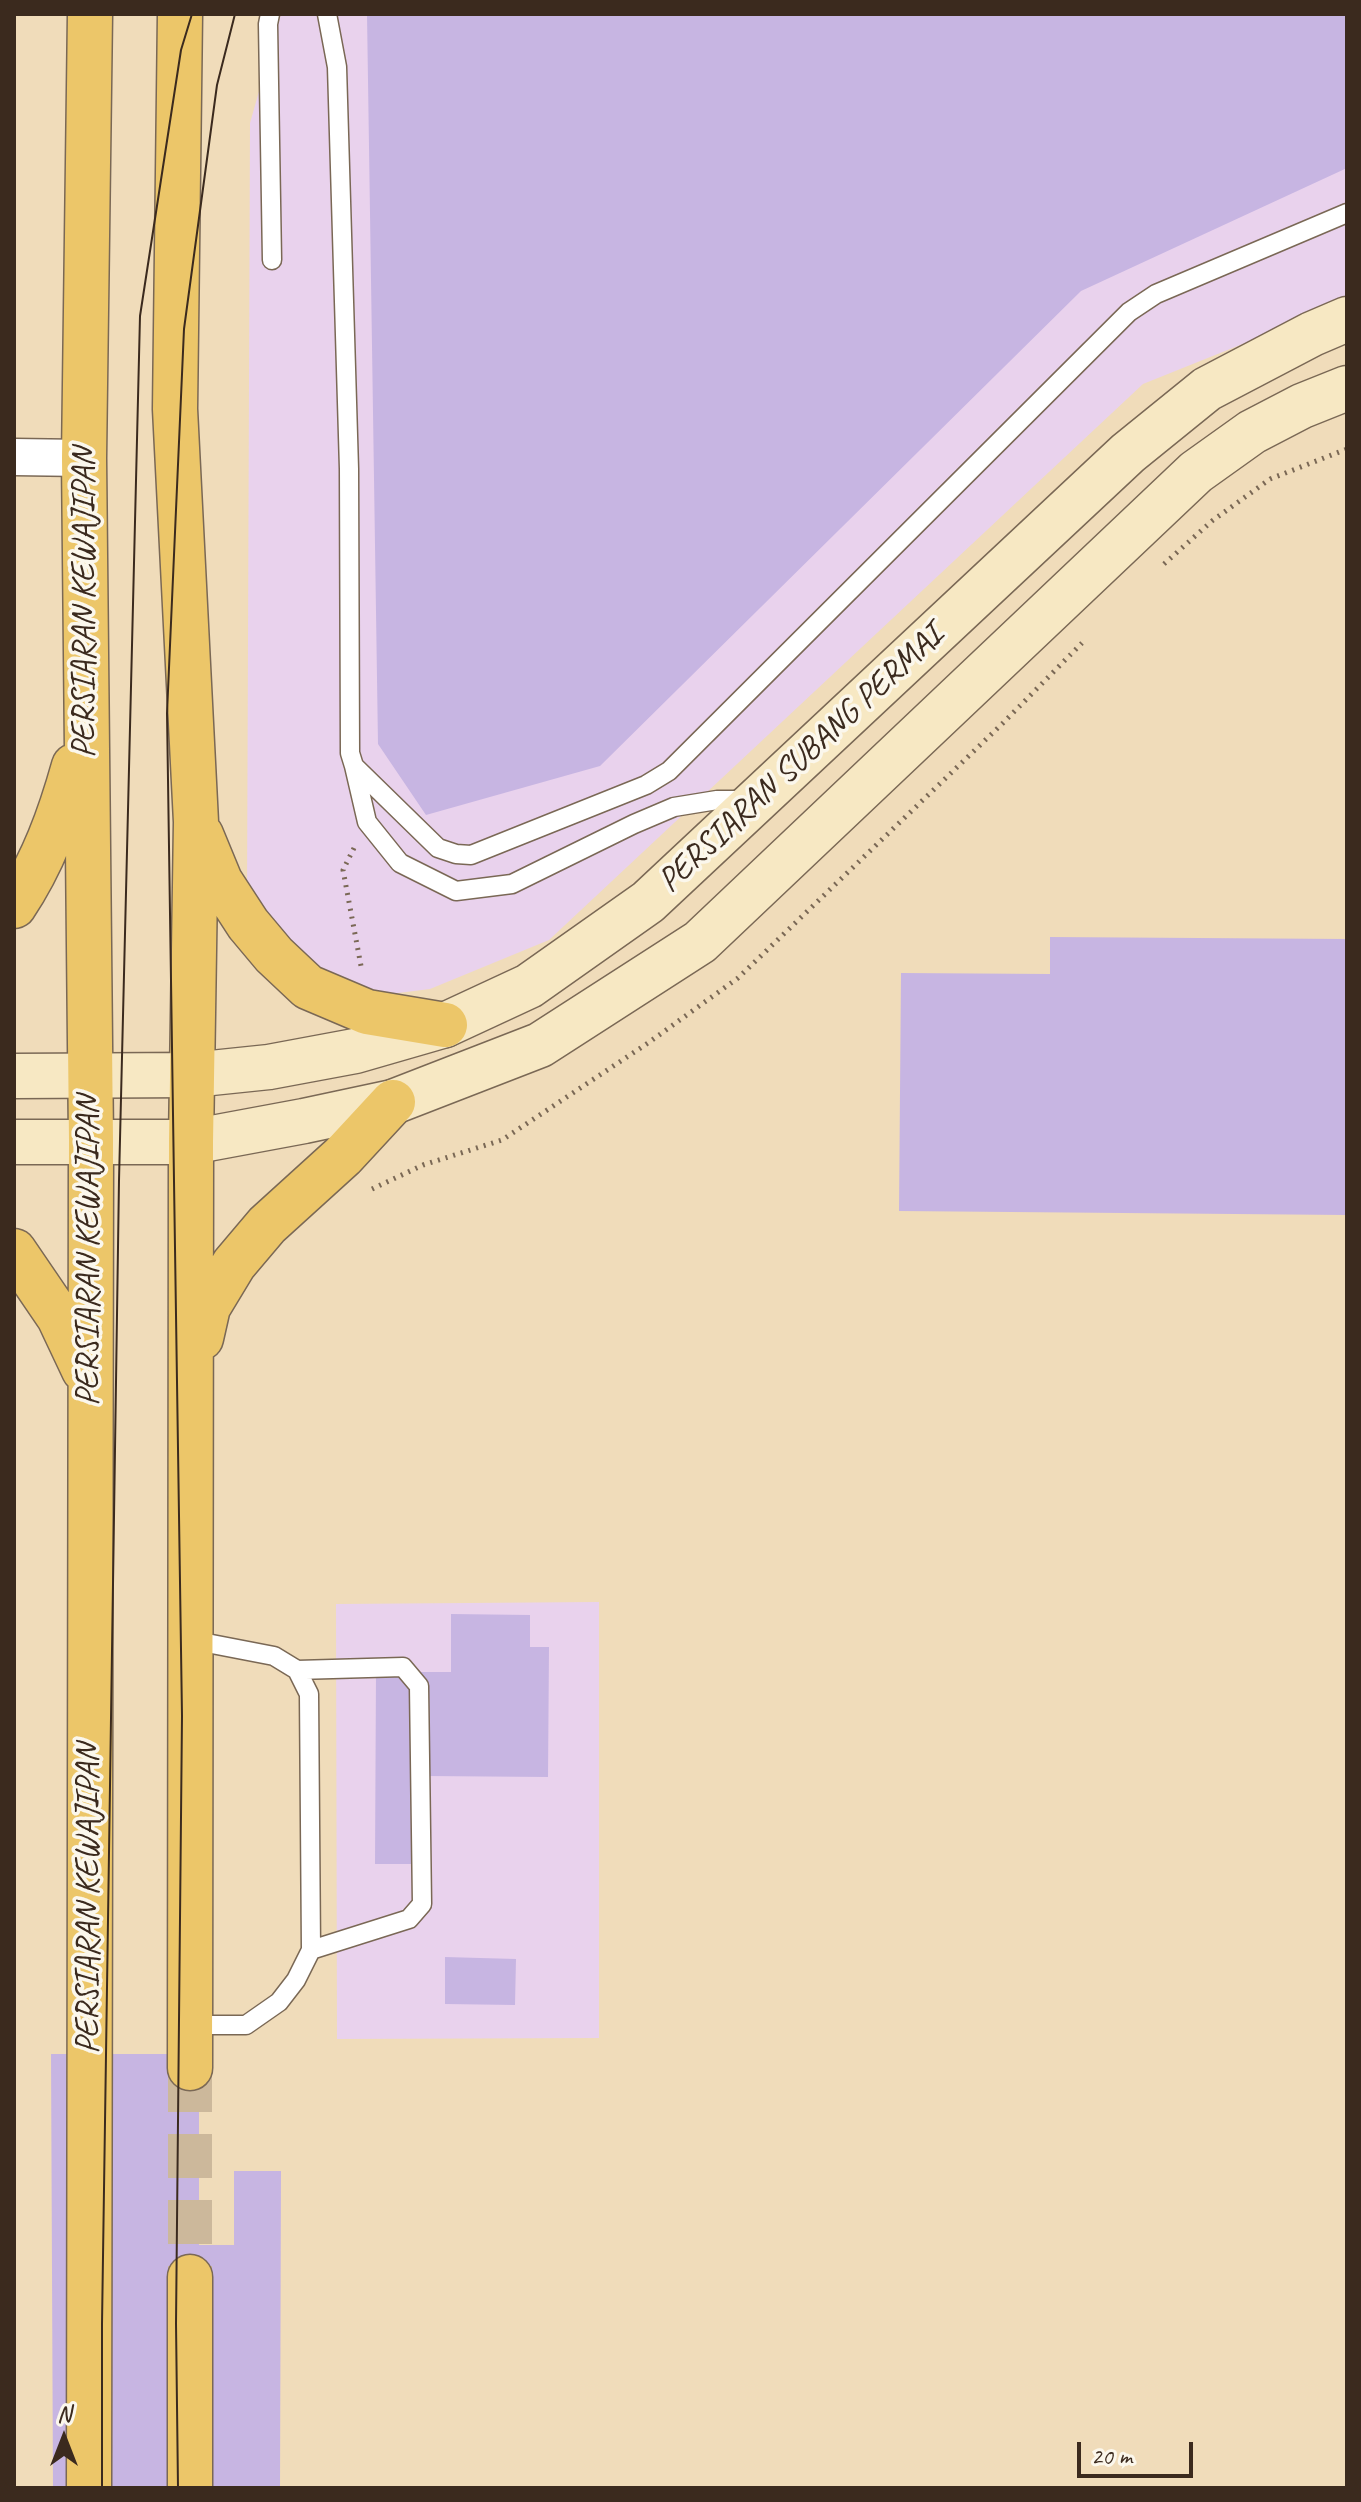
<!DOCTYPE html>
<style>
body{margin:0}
#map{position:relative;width:1361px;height:2502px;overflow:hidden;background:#f0dcba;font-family:Caveat,sans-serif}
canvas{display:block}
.frame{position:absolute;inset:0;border:16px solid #3b2a1e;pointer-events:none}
.north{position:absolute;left:24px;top:2398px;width:80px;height:80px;-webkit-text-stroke:6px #fbf7ec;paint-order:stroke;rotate:0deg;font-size:22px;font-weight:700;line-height:32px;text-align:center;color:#3b2a1e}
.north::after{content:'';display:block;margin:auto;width:28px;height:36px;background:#3b2a1e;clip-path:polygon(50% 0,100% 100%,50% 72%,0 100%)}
.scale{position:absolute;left:1077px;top:2442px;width:116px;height:36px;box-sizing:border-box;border:4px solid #3b2a1e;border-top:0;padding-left:10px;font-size:24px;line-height:28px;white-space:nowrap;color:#3b2a1e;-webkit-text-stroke:6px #fbf7ec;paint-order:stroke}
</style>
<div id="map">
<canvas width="1361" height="2502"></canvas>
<div class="frame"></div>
<div class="north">N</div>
<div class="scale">20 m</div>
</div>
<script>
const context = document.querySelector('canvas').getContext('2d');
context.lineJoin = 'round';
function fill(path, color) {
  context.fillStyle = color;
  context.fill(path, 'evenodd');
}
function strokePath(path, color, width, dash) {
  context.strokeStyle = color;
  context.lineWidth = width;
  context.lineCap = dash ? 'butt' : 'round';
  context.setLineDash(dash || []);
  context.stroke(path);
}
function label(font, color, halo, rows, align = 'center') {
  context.font = font + ' Caveat,sans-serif';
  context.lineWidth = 7;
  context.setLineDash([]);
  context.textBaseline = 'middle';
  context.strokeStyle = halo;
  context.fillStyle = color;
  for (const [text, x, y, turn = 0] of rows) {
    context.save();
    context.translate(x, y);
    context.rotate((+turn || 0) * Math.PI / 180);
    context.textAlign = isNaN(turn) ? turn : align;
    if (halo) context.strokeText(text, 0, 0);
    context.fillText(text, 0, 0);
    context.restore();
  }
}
const built = new Path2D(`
 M281 14H1347V302L1143 384 549 940 430 989 374 996 323 974 247 896 250 123Z
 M599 1602V2038L337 2039 336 1604Z`);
const building = new Path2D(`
 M367 14H1347V168L1081 291 600 766 426 815 378 744Z
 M1050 937 1347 939V1215L899 1211 901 973 1050 974Z
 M451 1614 530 1615V1647H549L548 1777 426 1776 425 1864H375L376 1672H451Z
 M445 1957 516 1959 515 2005 445 2004Z
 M51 2054H199V2245H234V2171H281L280 2488H53Z`);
const primaryTunnel = new Path2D(`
 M190 2068V2277`);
const path = new Path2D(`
 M1164 564 1212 521 1270 479 1347 449
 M354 848 343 870 361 966
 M372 1189 423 1165 502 1140 648 1043 738 978 1003 723 1082 643`);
const service = new Path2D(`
 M270 14 268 24 272 260
 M327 14 337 67 349 469 350 753 354 766 438 848 456 854 471 855 646 785 669 771 1129 312 1156 294 1347 213
 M354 766 367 822 400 863 456 891 512 884 634 824 674 807 717 800H749
 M297 1670 403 1667 419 1686 422 1904 409 1919 311 1950
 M190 2025H246L279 2002 296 1980 311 1950 309 1694 297 1670 274 1656 191 1640`);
const minor = new Path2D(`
 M14 457 84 458`);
const secondary = new Path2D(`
 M14 1076 192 1075 269 1067 355 1051 445 1025 529 986 648 902 1128 453 1207 389 1312 334 1347 319
 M14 1142H191L304 1121 393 1102 540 1045 700 942 1196 472 1252 432 1302 406 1347 388`);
const primary = new Path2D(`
 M180 14 175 409 196 822 191 1142 190 2068
 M201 835 220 881 248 924 274 955 308 987 367 1012 445 1025
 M14 906C43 863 60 816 74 766
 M14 1251 59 1317 84 1370
 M201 1338 208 1307 234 1264 267 1225 343 1156 393 1102
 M89 2488 91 1140 84 458 90 14
 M190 2488V2277`);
const tram = new Path2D(`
 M102 2488V2323L119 1180 140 316 181 50 192 14
 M178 2488 176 2323 182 1716 167 713 184 329 217 85 235 14`);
const streetNames = [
 ["PERSIARAN KEWAJIPAN",85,603,-90],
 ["PERSIARAN SUBANG PERMAI",801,759,-43],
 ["PERSIARAN KEWAJIPAN",89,1251,-90],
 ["PERSIARAN KEWAJIPAN",89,1899,-90]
];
fill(built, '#e9d2ed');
fill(building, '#c7b5e2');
strokePath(primaryTunnel, '#ccb89b', 44, [44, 22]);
strokePath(service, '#7a6855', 21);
strokePath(minor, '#7a6855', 39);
strokePath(secondary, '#7a6855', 47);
strokePath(primary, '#7a6855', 47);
strokePath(path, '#7a6855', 5, [2, 6]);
strokePath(service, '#fff', 18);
strokePath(minor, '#fff', 36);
strokePath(secondary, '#f7e8c3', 44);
strokePath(primary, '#ecc669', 44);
strokePath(tram, '#3b2a1e', 2);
label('34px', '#3b2a1e', '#fbf7ec', streetNames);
</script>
